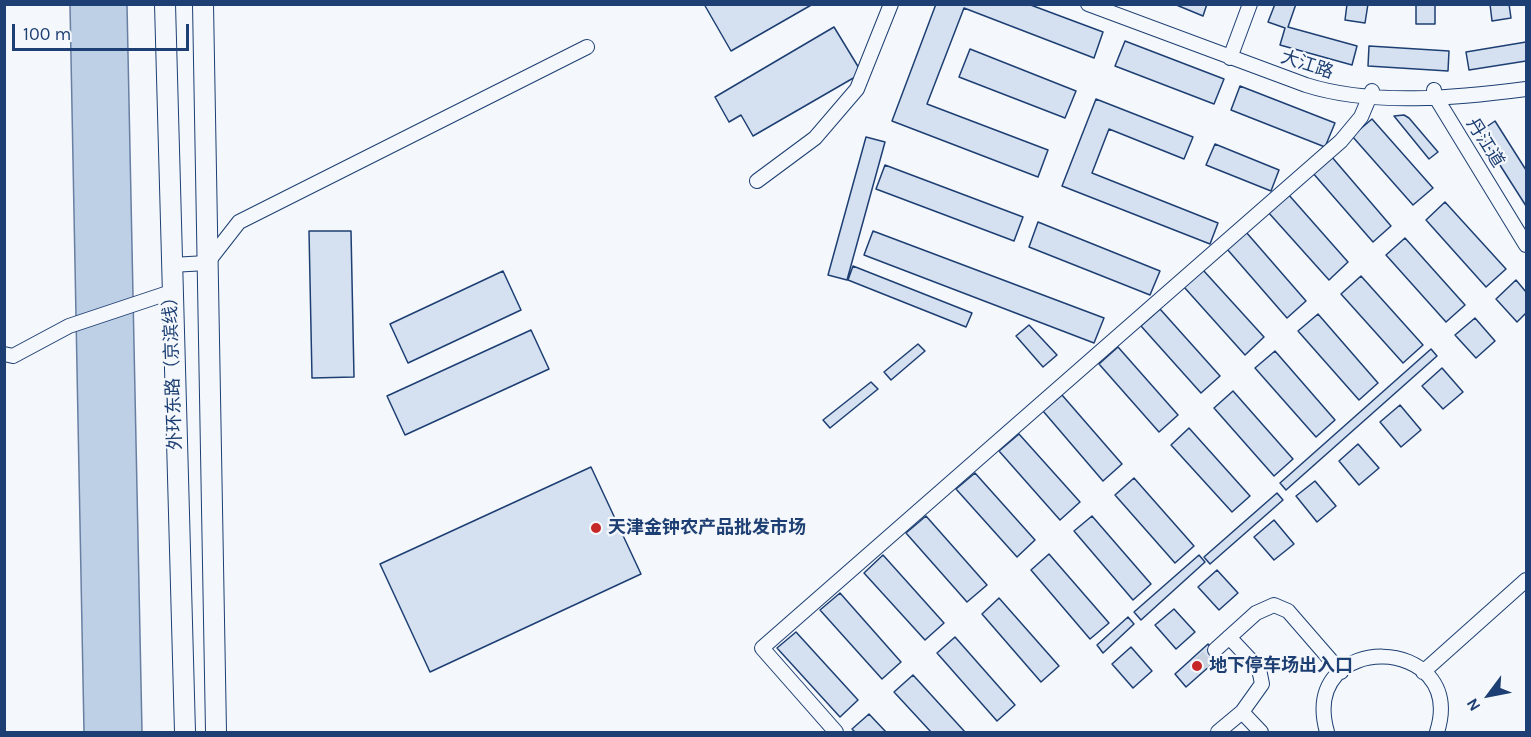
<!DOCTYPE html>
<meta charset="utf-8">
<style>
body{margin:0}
#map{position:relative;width:1531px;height:737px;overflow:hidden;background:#f4f7fb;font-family:Karla,sans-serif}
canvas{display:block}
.frame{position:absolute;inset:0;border:6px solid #1d3f73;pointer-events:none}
.north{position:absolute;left:1459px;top:665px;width:60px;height:60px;-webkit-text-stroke:4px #f4f7fb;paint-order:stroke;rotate:238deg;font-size:16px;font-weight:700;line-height:24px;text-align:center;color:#1d3f73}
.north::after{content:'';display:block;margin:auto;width:21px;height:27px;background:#1d3f73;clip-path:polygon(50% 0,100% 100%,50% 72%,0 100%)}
.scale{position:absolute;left:12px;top:24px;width:177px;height:27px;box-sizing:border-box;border:3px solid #1d3f73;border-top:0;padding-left:8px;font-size:18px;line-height:21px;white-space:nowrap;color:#1d3f73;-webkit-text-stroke:4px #f4f7fb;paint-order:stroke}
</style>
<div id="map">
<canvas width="1531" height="737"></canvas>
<div class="frame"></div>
<div class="north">N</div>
<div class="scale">100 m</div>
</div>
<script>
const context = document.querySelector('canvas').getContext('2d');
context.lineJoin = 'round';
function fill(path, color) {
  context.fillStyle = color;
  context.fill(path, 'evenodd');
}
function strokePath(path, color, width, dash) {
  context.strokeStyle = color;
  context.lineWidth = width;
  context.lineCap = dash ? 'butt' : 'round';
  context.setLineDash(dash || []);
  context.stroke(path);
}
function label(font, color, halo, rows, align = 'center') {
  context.font = font + ' Karla,"Noto Sans SC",sans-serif';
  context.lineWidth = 4.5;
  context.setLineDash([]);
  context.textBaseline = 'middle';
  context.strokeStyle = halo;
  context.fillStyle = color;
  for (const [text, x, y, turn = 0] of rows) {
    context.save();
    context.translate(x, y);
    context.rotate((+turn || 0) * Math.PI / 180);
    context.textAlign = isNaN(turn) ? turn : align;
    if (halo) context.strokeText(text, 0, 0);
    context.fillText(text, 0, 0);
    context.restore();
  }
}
const water = new Path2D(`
 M70 5H127L142 732H84Z`);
const building = new Path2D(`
 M704 4H813L731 51Z
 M936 4H1028L1103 32 1094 58 964 8 927 104 1048 150 1038 177 892 121Z
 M1174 4H1207L1203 16Z
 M1275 4H1296L1288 27 1357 46 1352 65 1280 45 1285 28 1268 22Z
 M1347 4H1368L1365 23 1345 20Z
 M1416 4H1435V24H1416Z
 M1490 4H1509L1511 18 1492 21Z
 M834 27 862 73 753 136 741 115 729 122 715 97Z
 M1125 41 1224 79 1214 104 1115 66Z
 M1526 42V61L1469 70 1466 52Z
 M1369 46 1449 51 1448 71 1368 66Z
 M970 49 1076 91 1065 118 959 77Z
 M1240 86 1335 123 1325 147 1231 110Z
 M1096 99 1193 137 1184 159 1109 129 1092 173 1218 223 1210 244 1062 186Z
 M1404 115 1409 118 1438 152 1429 159 1394 116Z
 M1372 119 1433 188 1413 205 1352 136Z
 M1495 121 1526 170V206L1479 132Z
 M866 137 885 142 847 280 828 275Z
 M1215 144 1279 170 1271 191 1206 165Z
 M1331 156 1391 226 1373 242 1312 172Z
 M885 165 1023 217 1014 241 876 189Z
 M1288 194 1348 262 1329 280 1268 212Z
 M1445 202 1506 269 1486 287 1426 220Z
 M1038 222 1160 271 1150 295 1029 247Z
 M309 231H351L354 377 312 378Z
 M873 231 1104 318 1094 343 864 255Z
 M1246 232 1306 301 1287 318 1227 249Z
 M1405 238 1465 305 1446 322 1386 255Z
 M853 266 972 313 966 327 848 280Z
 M1203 270 1264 337 1245 355 1184 287Z
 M503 271 521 310 408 363 390 324Z
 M1361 276 1423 345 1403 363 1341 294Z
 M1516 280 1526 292V313L1517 322 1496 299Z
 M1160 309 1220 376 1201 393 1141 326Z
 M1318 314 1378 383 1359 400 1298 331Z
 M1475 318 1495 341 1476 358 1455 335Z
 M1029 325 1057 355 1043 367 1016 336Z
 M531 330 549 369 405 435 387 396Z
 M918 344 925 351 891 380 884 372Z
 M1118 347 1178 415 1159 432 1099 364Z
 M1431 349 1437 356 1286 490 1280 483Z
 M1275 351 1335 420 1316 437 1255 368Z
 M1442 368 1463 392 1443 409 1422 386Z
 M871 382 878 389 830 428 823 420Z
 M1233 391 1293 459 1274 476 1214 408Z
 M1062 395 1122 464 1103 481 1043 411Z
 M1400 405 1421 430 1401 447 1380 422Z
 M1189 428 1250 496 1232 512 1171 445Z
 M1019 434 1080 502 1060 520 999 451Z
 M1358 444 1379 468 1359 485 1339 461Z
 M591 467 641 574 430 672 380 564Z
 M975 473 1035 540 1017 557 956 489Z
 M1134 478 1194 546 1175 563 1115 495Z
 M1315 481 1336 506 1317 522 1296 496Z
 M1277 493 1283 500 1210 564 1204 557Z
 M926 516 987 585 967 602 906 533Z
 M1092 516 1151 584 1133 600 1074 531Z
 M1274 520 1294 544 1274 560 1254 537Z
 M1049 554 1109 623 1090 639 1031 570Z
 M883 555 944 623 925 640 864 573Z
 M1199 555 1205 562 1141 620 1134 612Z
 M1217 570 1238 593 1219 610 1198 587Z
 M840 593 901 662 882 679 820 610Z
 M999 598 1059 666 1041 682 982 614Z
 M1174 609 1195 632 1176 649 1155 625Z
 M1128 617 1134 624 1103 653 1097 645Z
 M796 632 858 700 840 717 777 648Z
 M955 637 1015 705 997 721 937 653Z
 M1208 644 1220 657 1186 687 1175 674Z
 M1131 647 1152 671 1133 688 1112 664Z
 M913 675 965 732H931L894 692Z
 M869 714 886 732H855L852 729Z`);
const minorTunnel = new Path2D(`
 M1197 666 1215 650`);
const minor = new Path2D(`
 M1088 4 1306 85C1372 106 1458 98 1526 89
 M1230 58 1250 4
 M1434 90 1435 96 1526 245
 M757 181 815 138 857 89 891 4
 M171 265 207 263 239 222 587 47
 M4 354 13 356 69 326 171 292
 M1215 650 1256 613 1274 605 1288 611 1341 672
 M1423 672 1526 580
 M1242 712 1261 732
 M836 732 762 648 1341 141 1361 117 1372 91
 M1218 732 1242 712 1262 684 1259 669 1229 637
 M1327 732C1298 629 1468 634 1437 732`);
const highway = new Path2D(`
 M165 4 185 732
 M203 4 216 732`);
const markers = [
 [596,528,6,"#c62828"],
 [1197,666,6,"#c62828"]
];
const streetNames = [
 ["大江路",1307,65,18],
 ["丹江道",1485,143,58],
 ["外环东路（京滨线）",173,369,-92]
];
const poiNames = [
 ["天津金钟农产品批发市场",608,528],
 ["地下停车场出入口",1209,666]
];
fill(water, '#bed0e5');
strokePath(water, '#687fa3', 1.5);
fill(building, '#d5e0f0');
strokePath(building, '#1d3f73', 1.5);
strokePath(minorTunnel, '#c9d2e0', 14, [14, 7]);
strokePath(minor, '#1d3f73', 16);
strokePath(highway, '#1d3f73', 22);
strokePath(minor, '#f4f7fb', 14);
strokePath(highway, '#f4f7fb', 20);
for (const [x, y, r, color] of markers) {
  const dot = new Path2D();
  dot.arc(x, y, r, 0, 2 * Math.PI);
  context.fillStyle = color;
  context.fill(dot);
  strokePath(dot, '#f4f7fb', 2);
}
label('18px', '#1d3f73', '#f4f7fb', streetNames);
label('bold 18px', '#1d3f73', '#f4f7fb', poiNames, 'left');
</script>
